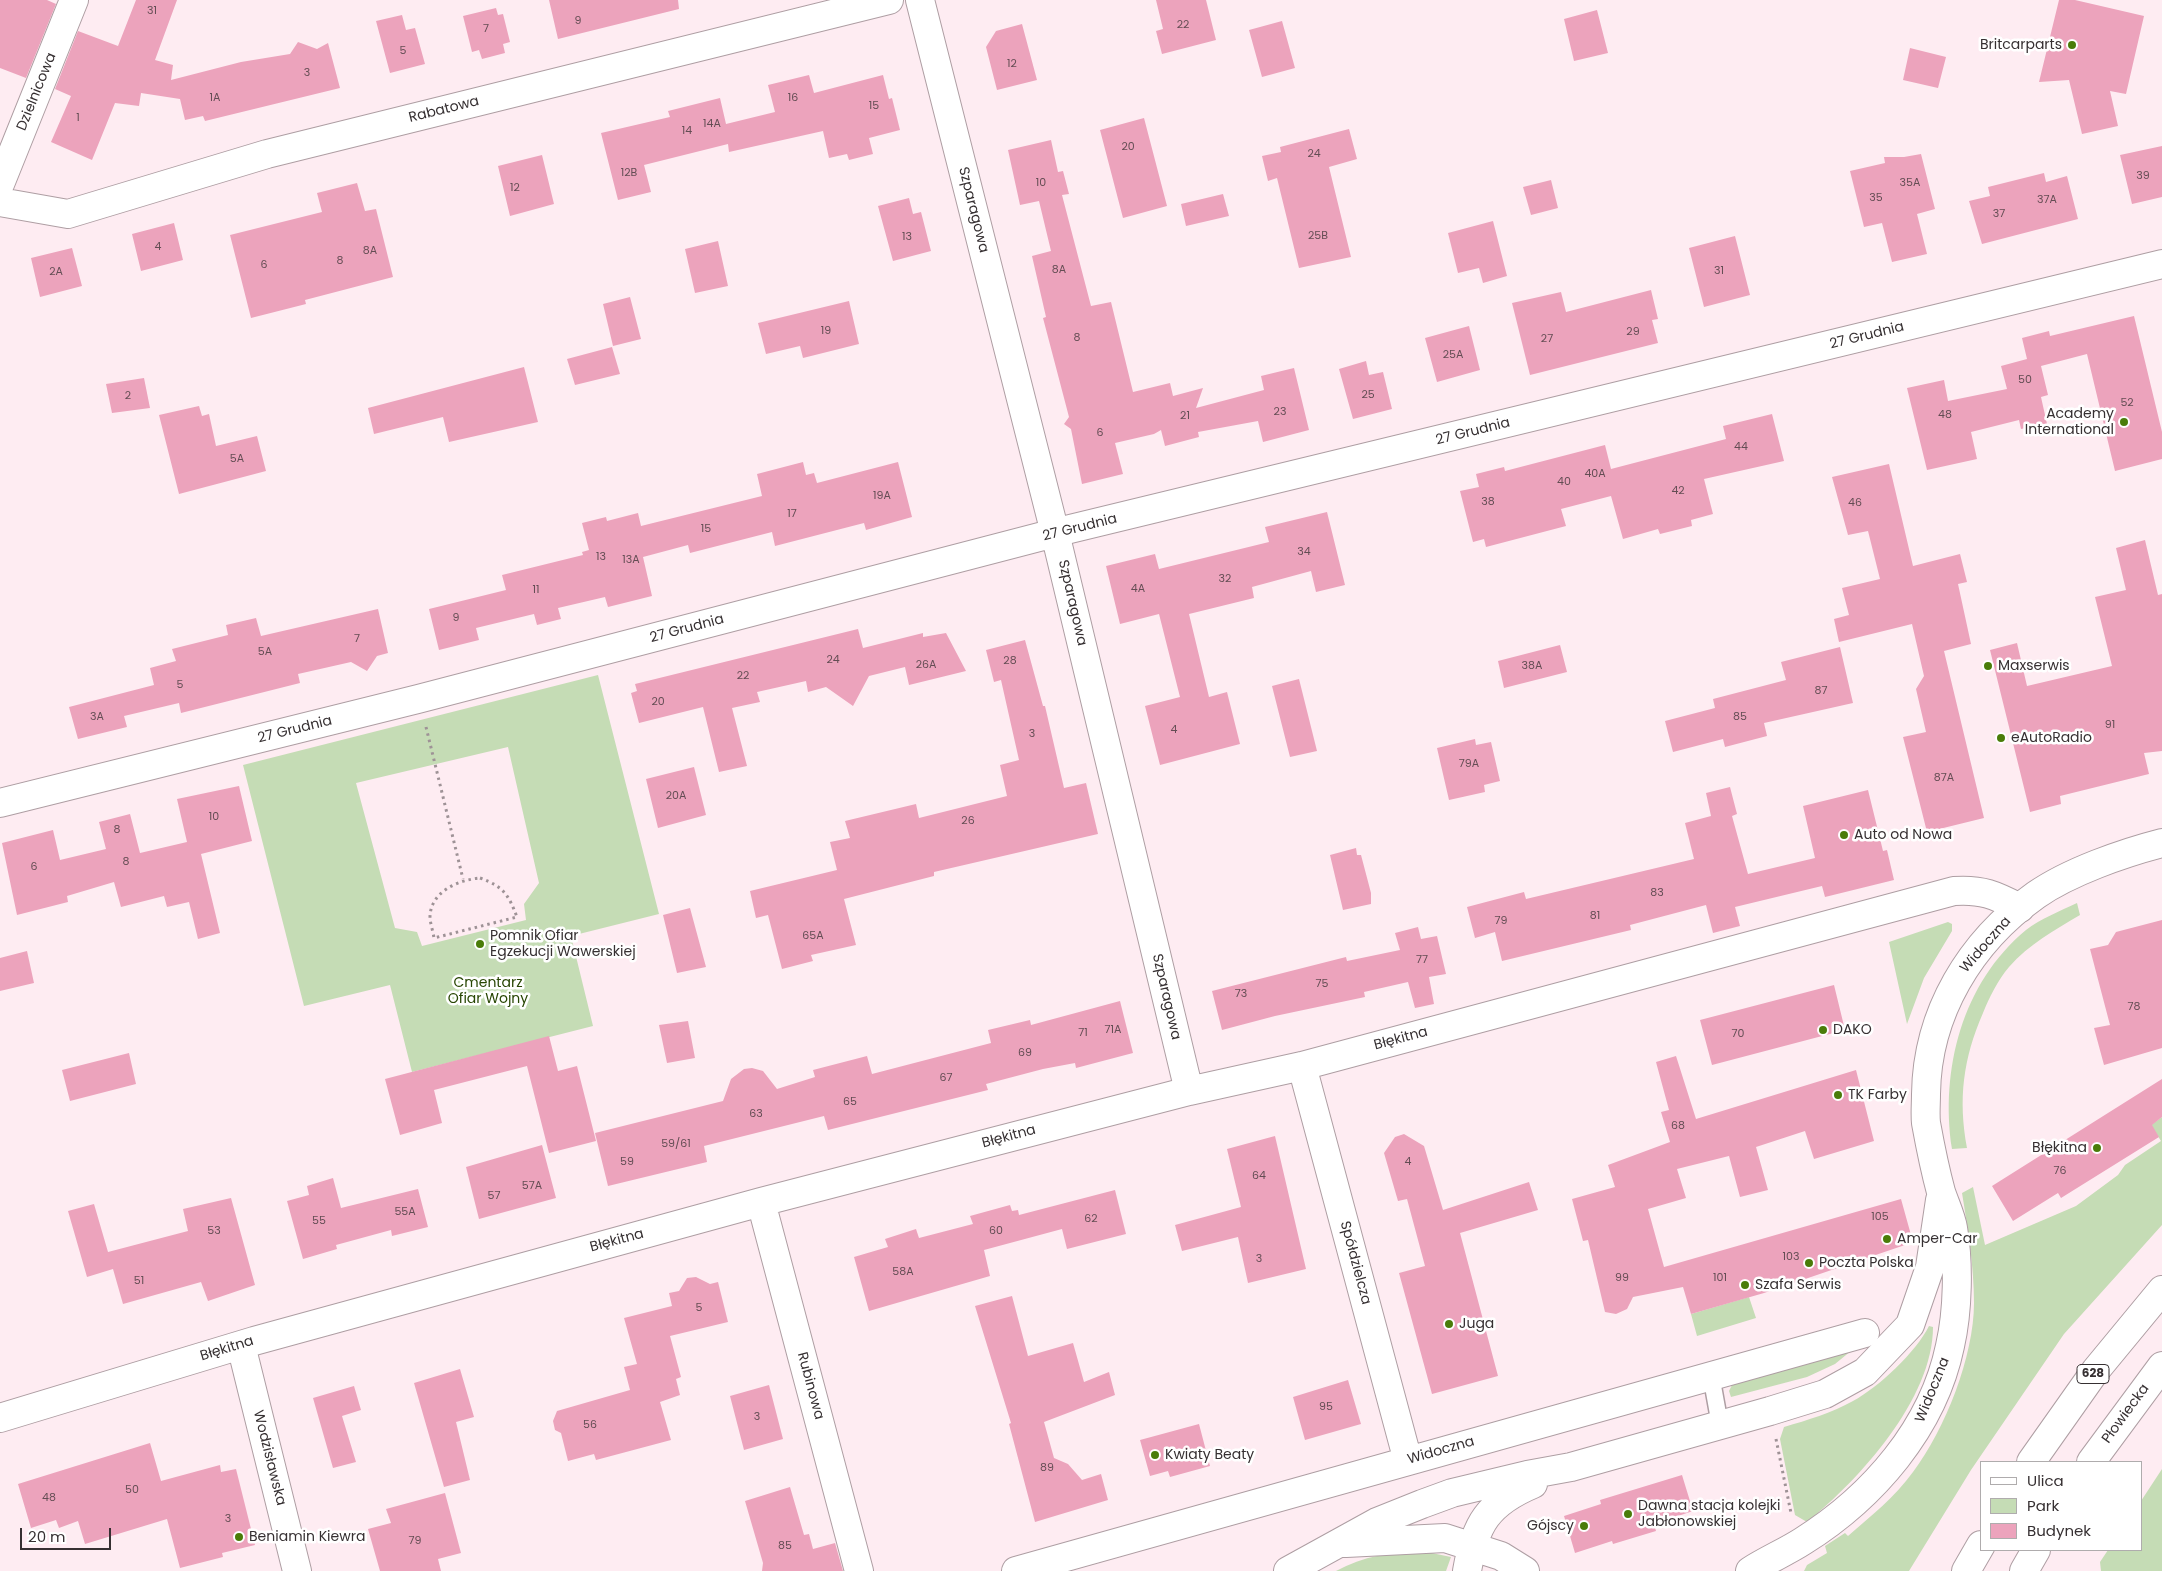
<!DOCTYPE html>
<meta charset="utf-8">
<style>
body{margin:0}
#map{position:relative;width:2162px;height:1571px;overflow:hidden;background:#feecf2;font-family:Poppins,sans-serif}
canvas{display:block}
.legend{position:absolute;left:1980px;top:1461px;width:162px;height:90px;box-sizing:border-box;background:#fff;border:1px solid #afacad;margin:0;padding:6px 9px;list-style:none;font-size:15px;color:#363032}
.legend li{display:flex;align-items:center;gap:10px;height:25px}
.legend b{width:25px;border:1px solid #afacad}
.scale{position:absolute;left:20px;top:1528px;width:91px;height:22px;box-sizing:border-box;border:2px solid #363032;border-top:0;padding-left:6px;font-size:15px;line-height:18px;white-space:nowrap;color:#363032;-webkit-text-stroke:4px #fff;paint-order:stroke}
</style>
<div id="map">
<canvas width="2162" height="1571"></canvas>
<ul class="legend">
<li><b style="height:6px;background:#fff"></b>Ulica</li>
<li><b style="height:14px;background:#c5dcb5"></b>Park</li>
<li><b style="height:14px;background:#eca3bc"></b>Budynek</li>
</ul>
<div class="scale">20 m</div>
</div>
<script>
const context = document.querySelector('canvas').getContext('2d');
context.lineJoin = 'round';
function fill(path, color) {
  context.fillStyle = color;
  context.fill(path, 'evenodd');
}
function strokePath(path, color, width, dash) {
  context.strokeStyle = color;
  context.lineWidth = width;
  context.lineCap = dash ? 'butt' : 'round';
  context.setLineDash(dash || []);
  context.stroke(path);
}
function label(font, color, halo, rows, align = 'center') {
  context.font = font + ' Poppins,sans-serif';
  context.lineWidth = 5;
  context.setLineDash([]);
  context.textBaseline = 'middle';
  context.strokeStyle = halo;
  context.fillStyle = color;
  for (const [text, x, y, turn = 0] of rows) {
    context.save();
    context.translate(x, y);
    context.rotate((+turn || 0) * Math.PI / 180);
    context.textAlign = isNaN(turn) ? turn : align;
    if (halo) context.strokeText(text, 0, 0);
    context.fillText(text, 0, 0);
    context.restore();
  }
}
const green = new Path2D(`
 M598 675 659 914 571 936 593 1026 412 1072 390 985 304 1006 243 765ZM508 747 539 883 524 904 526 920 422 946 417 932 395 928 356 783Z
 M2077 903 2080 915C2055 930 2029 944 2009 967 1998 980 1989 998 1983 1013 1963 1059 1958 1099 1967 1148L1952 1149C1940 1070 1962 983 2026 930 2040 919 2060 911 2077 903Z
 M1948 922 1952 924V931L1924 978 1907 1024 1889 942Z
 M2162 1117V1225L2064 1334 1971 1470 1909 1571H1804L1807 1565 1827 1553 1825 1546 1845 1533 1848 1536C1871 1516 1895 1497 1913 1472 1945 1430 1974 1356 1974 1303 1974 1266 1968 1230 1962 1193L1973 1187 1985 1245 2076 1206 2118 1175 2125 1165 2161 1141 2151 1125Z
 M1749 1297 1756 1318 1697 1336 1691 1314Z
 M1929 1326 1933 1327C1933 1399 1859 1480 1807 1522L1795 1515 1780 1439 1784 1427C1808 1420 1831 1413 1853 1401 1879 1387 1916 1352 1929 1326Z
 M1857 1346 1835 1364 1807 1377 1731 1397 1729 1391 1733 1383Z
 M2162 1469V1571H2101L2100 1562 2108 1550H2141V1501Z
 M1422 1551 1451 1557 1446 1571H1336C1363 1556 1392 1552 1422 1551Z`);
const building = new Path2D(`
 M0 0H47L56 4 26 78 0 68Z
 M136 0H177L155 60 173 65 171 80 241 62 290 54 298 42 317 49 328 43 340 88 205 121 203 116 185 120 180 99 141 93 139 106 115 103 92 160 51 142 71 96 55 89 78 31 118 46Z
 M549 0H678L679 9 558 39Z
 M1156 0H1206L1216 40 1162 54 1156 31 1163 29Z
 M2059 0H2075L2144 16 2126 94 2110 91 2118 126 2082 134 2069 80 2039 82Z
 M496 8 498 15 503 14 510 42 503 44 505 53 482 59 479 50 472 52 463 16Z
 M1597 10 1608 53 1574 61 1564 19Z
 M402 15 406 30 415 28 425 64 390 73 376 21Z
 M1282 21 1295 68 1262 77 1249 30Z
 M1022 24 1037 80 997 90 986 47 996 31Z
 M1910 48 1946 57 1938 88 1903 80Z
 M809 75 814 93 883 75 889 99 892 98 900 130 869 138 873 154 849 160 847 154 829 158 823 131 729 152 728 144 644 165 651 192 618 200 601 133 670 117 668 111 720 98 726 124 775 112 768 85Z
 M1144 118 1167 206 1123 218 1100 130Z
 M1349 129 1357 159 1329 167 1351 257 1299 268 1277 178 1268 181 1262 156 1281 152 1280 147Z
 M1051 140 1058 172 1063 171 1069 194 1062 195 1091 306 1111 302 1133 392 1170 383 1173 396 1203 388 1196 408 1264 390 1261 376 1294 368 1309 430 1263 442 1258 421 1198 432 1199 437 1165 446 1161 430 1154 434 1115 443 1123 474 1082 484 1071 429 1064 424 1069 417 1043 318 1046 317 1032 256 1051 251 1039 201 1020 205 1008 150Z
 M2162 146V197L2132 204 2120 155Z
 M1921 154 1935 209 1917 214 1927 254 1892 262 1882 223 1864 227 1850 171 1885 163 1884 157H1904Z
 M542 155 554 204 510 216 498 166Z
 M2044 173 2046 182 2067 176 2078 219 1982 244 1969 201 1990 196 1988 187Z
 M1551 180 1558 208 1531 215 1523 187Z
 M357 183 365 211 376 209 393 277 305 300 306 304 251 318 230 235 322 212 317 193Z
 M1223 194 1229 216 1186 226 1181 204Z
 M909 198 913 214 921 212 931 251 893 261 878 206Z
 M1493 221 1507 276 1483 283 1479 268 1458 273 1448 233Z
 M174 223 183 260 141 271 132 234Z
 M1735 236 1750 295 1704 307 1689 248Z
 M718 241 728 286 695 293 685 249Z
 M72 248 82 286 40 297 31 258Z
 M1651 290 1658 319 1652 320 1658 343 1530 375 1512 303 1561 292 1566 312Z
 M630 297 641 339 613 346 603 304Z
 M849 301 859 344 803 358 800 346 766 354 758 323Z
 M2134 316 2162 432V459L2115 471 2087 354 2041 366 2048 395 2041 397 2047 424 2021 429 2019 420 1971 432 1977 459 1927 470 1907 388 1944 380 1948 401 2007 389 2001 366 2027 359 2022 338 2049 331 2050 336Z
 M1469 326 1480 370 1437 382 1425 338Z
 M612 347 620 374 575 385 567 359Z
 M1366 361 1369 375 1383 372 1392 409 1353 419 1339 369Z
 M524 367 538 422 449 442 443 417 374 434 368 408Z
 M144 378 150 408 112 413 106 384Z
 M199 406 202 416 209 414 216 446 257 436 266 471 179 494 159 415Z
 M1772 414 1784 461 1704 479 1713 514 1691 520 1692 526 1660 534 1658 529 1623 539 1611 496 1561 509 1566 526 1486 547 1484 539 1473 542 1460 491 1479 487 1476 474 1504 467 1505 471 1605 445 1611 469 1726 439 1723 426Z
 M803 462 806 475 814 473 817 483 898 462 912 517 866 530 864 523 775 546 772 532 690 553 688 545 643 557 652 596 608 607 605 597 558 608 561 619 537 625 534 614 476 628 479 640 439 650 429 609 506 590 502 575 583 555 582 552 589 550 582 523 606 517 607 521 638 513 641 526 762 496 757 474Z
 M1889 464 1913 566 1960 554 1967 582 1958 584 1971 644 1944 651 1984 818 1927 832 1903 737 1926 732 1916 689 1924 676 1912 624 1839 642 1834 619 1849 615 1842 588 1880 579 1868 531 1848 535 1832 477Z
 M1327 512 1345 585 1316 592 1311 571 1252 587 1254 598 1189 614 1209 697 1227 692 1240 744 1160 765 1145 706 1180 697 1159 614 1120 624 1106 566 1155 554 1159 569 1269 542 1265 527Z
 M2145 540 2158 595 2162 594V751L2144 753 2149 774 2060 796 2061 804 2030 812 1990 650 2017 643 2027 686 2112 666 2095 597 2126 590 2116 548Z
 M378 609 388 653 377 656 367 671 351 662 298 674 300 683 181 713 179 703 124 716 127 727 78 739 69 707 154 685 150 668 176 661 172 649 228 635 226 625 256 618 261 636Z
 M858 629 863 648 923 633V637L946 633 966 671 909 685 905 667 869 676 853 706 826 687 808 692 806 681 757 692 760 702 732 708 747 766 719 772 703 707 639 723 631 693 637 691 635 684Z
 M1025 640 1043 706H1045L1064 788 1086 783 1098 834 934 872V876L844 899 856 945 811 955 813 961 782 969 768 915 756 918 750 891 837 870 830 842 850 838 845 821 916 804 919 818 1007 796 1000 765 1019 760 1001 680 994 682 986 650Z
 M1560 645 1567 672 1504 688 1498 661Z
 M1840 647 1853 703 1764 723 1767 736 1725 747 1723 739 1673 752 1665 721 1715 708 1713 699 1786 680 1781 662Z
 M1299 679 1317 751 1290 757 1272 686Z
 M1475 739 1476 745 1491 742 1500 781 1484 785 1485 792 1449 800 1437 748Z
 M694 767 706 815 658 828 646 779Z
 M239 786 252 841 201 854 220 933 198 939 189 902 167 907 164 896 121 907 114 882 67 896 68 902 17 915 2 843 53 830 60 860 106 849 99 822 130 814 140 853 187 842 177 799Z
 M1730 787 1737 814 1732 816 1748 874 1815 858 1803 806 1868 790 1883 851 1887 850 1894 880 1825 897 1822 886 1735 907 1740 926 1713 933 1706 905 1630 925 1631 930 1502 961 1495 932 1475 938 1467 907 1524 892 1526 899 1694 859 1685 823 1711 816 1706 793Z
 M1356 848 1357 855H1361L1371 893V904L1343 910 1330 855Z
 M690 908 706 967 677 973 663 915Z
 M2162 920V1048L2104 1065 2094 1028 2110 1025 2090 949 2108 945 2116 932Z
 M1418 927 1421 939 1437 936 1446 974 1429 977 1434 1004 1415 1008 1408 982 1364 992 1365 997 1275 1016 1222 1030 1212 991 1346 957 1347 961 1400 950 1395 933Z
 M27 951 34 983 0 991V958Z
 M1834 985 1845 1030 1712 1065 1700 1020Z
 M1120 1001 1133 1053 1076 1068 1075 1063 1043 1069 986 1084 988 1090 828 1130 824 1116 704 1146 707 1162 608 1186 595 1133 723 1101 731 1079 744 1069 752 1068 763 1071 777 1089 815 1077 813 1070 867 1056 872 1074 991 1043 988 1030 1030 1020 1031 1025Z
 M688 1021 695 1058 667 1063 659 1025Z
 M549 1036 558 1071 577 1066 596 1141 549 1153 527 1066 434 1090 442 1123 400 1135 385 1079Z
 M129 1053 136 1084 70 1101 62 1070Z
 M1676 1056 1696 1119 1856 1070 1874 1141 1814 1159 1805 1131 1756 1147 1768 1190 1740 1197 1729 1156 1677 1169 1686 1198 1648 1209 1664 1267 1901 1199 1911 1235 1905 1245 1764 1293 1691 1314 1683 1287 1633 1297 1627 1309 1616 1314 1605 1312 1588 1240 1583 1241 1572 1199 1615 1187 1608 1165 1670 1142 1661 1112 1669 1110 1656 1062Z
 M2162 1079V1117L2152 1125 2159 1137 2061 1198 2058 1193 2013 1221 1992 1186Z
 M1404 1134 1424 1146 1443 1210 1529 1182 1538 1210 1460 1233 1498 1376 1432 1394 1399 1273 1425 1266 1407 1199 1398 1201 1384 1153 1395 1137Z
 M1275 1136 1306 1269 1248 1283 1238 1237 1182 1251 1175 1225 1241 1207 1227 1149Z
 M542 1145 556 1198 479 1219 466 1167Z
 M333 1178 341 1208 418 1189 428 1227 392 1236 391 1230 336 1245 337 1249 303 1259 287 1201 309 1195 307 1186Z
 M1115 1190 1126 1234 1067 1249 1062 1229 984 1250 990 1276 869 1311 854 1257 888 1247 885 1239 916 1229 919 1238 973 1224 970 1216 1010 1205 1012 1211 1018 1210 1019 1215Z
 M231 1198 255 1285 208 1301 201 1282 123 1304 113 1269 87 1277 68 1211 94 1204 108 1252 188 1231 183 1209Z
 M696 1277 710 1284 718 1282 728 1322 670 1336 681 1377 676 1379 680 1395 660 1402 671 1440 596 1460 594 1454 568 1461 561 1433 555 1430 553 1421 557 1411 630 1390 624 1367 637 1364 624 1318 672 1306 669 1293 679 1291 687 1278Z
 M1012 1296 1028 1356 1073 1343 1084 1382 1109 1372 1115 1395 1044 1422 1054 1458 1068 1464 1082 1480 1101 1474 1108 1500 1035 1522 1009 1424 1011 1423 975 1306Z
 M460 1369 474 1417 456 1422 470 1480 444 1487 414 1383Z
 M1348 1380 1361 1424 1305 1440 1293 1397Z
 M769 1385 783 1439 744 1450 730 1396Z
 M354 1386 361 1410 342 1416 356 1462 333 1468 313 1398Z
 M1199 1424 1210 1466 1170 1477 1168 1471 1150 1476 1140 1440Z
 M150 1443 161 1481 220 1465 221 1472 236 1469 255 1545 222 1553 223 1557 180 1568 167 1519 85 1544 78 1521 59 1528 56 1520 31 1528 18 1484Z
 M1682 1475 1693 1511 1654 1524 1656 1531 1613 1544 1612 1541 1575 1553 1564 1516 1601 1504 1600 1500Z
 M790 1487 804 1535 809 1534 813 1549 835 1543 843 1571H762L763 1563 745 1501Z
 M445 1493 461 1553 438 1559 441 1571H380L368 1529 391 1523 386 1509Z`);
const path = new Path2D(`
 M426 727 463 879
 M480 878C504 887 508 894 517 917L434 938C433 932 431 925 430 919 429 892 458 880 480 878Z
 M1776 1439 1791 1513`);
const lane = new Path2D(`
 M1711 1375 1720 1425`);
const street = new Path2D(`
 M920 0 1055 533 1189 1091
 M0 184 74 0
 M0 202 68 214 267 154 889 0
 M0 803 418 699 1070 529 2162 264
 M1302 1066 1408 1461
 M761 1202 859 1571
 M241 1345 297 1571
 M0 1418 254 1341 761 1202 1189 1091 1302 1066 1954 891C1982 889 1995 895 2020 908
 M1016 1571 1865 1333`);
const secondary = new Path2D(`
 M1346 1543 1445 1538 1501 1556 1525 1571
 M1288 1571 1377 1522 1422 1504 1452 1493 1527 1475 1571 1467 1770 1411 1825 1394 1865 1372 1910 1325 1930 1267 1940 1200
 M1467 1571C1475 1524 1488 1503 1533 1484
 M1750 1571C1767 1560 1786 1552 1803 1541 1873 1497 1933 1428 1950 1346 1958 1311 1959 1263 1953 1228 1951 1216 1945 1204 1941 1192 1935 1170 1930 1145 1926 1123 1925 1114 1926 1104 1926 1094 1927 1013 1970 942 2036 895 2069 872 2123 853 2162 843`);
const primary = new Path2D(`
 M2031 1462 2096 1370 2162 1290
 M2091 1462 2162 1366
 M1966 1571 1981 1545
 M2024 1571 2036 1550`);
const markers = [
 [2072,45,5,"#4a7c09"],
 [2124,422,5,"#4a7c09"],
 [1988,666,5,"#4a7c09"],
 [2001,738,5,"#4a7c09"],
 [1844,835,5,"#4a7c09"],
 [480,944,5,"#4a7c09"],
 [1823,1030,5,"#4a7c09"],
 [1838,1095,5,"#4a7c09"],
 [2097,1148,5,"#4a7c09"],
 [1887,1239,5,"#4a7c09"],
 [1809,1263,5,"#4a7c09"],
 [1745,1285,5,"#4a7c09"],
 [1449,1324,5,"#4a7c09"],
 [1155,1455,5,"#4a7c09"],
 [1628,1514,5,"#4a7c09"],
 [1584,1526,5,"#4a7c09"],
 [239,1537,5,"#4a7c09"]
];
const numberNames = [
 ["31",152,11],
 ["9",578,21],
 ["22",1183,25],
 ["7",486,29],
 ["5",403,51],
 ["12",1012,64],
 ["3",307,73],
 ["1A",215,98],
 ["16",793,98],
 ["15",874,106],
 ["1",78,118],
 ["14A",712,124],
 ["14",687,131],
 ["20",1128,147],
 ["24",1314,154],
 ["12B",629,173],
 ["39",2143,176],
 ["10",1041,183],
 ["35A",1910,183],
 ["12",515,188],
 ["35",1876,198],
 ["37A",2047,200],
 ["37",1999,214],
 ["25B",1318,236],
 ["13",907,237],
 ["4",158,247],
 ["8A",370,251],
 ["8",340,261],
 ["6",264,265],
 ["8A",1059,270],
 ["31",1719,271],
 ["2A",56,272],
 ["19",826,331],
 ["29",1633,332],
 ["8",1077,338],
 ["27",1547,339],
 ["25A",1453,355],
 ["50",2025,380],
 ["25",1368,395],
 ["2",128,396],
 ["52",2127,403],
 ["23",1280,412],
 ["48",1945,415],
 ["21",1185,416],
 ["6",1100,433],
 ["44",1741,447],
 ["5A",237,459],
 ["40A",1595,474],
 ["40",1564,482],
 ["42",1678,491],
 ["19A",882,496],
 ["38",1488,502],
 ["46",1855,503],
 ["17",792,514],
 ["15",706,529],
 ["34",1304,552],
 ["13",601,557],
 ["13A",631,560],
 ["32",1225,579],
 ["4A",1138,589],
 ["11",536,590],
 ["9",456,618],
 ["7",357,639],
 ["5A",265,652],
 ["24",833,660],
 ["28",1010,661],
 ["26A",926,665],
 ["38A",1532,666],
 ["22",743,676],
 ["5",180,685],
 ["87",1821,691],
 ["20",658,702],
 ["3A",97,717],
 ["85",1740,717],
 ["91",2110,725],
 ["4",1174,730],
 ["3",1032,734],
 ["79A",1469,764],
 ["87A",1944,778],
 ["20A",676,796],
 ["10",214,817],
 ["26",968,821],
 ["8",117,830],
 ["8",126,862],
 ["6",34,867],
 ["83",1657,893],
 ["81",1595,916],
 ["79",1501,921],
 ["65A",813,936],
 ["77",1422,960],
 ["75",1322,984],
 ["73",1241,994],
 ["78",2134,1007],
 ["71A",1113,1030],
 ["71",1083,1033],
 ["70",1738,1034],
 ["69",1025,1053],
 ["67",946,1078],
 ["65",850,1102],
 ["63",756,1114],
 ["68",1678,1126],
 ["59/61",676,1144],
 ["59",627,1162],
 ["4",1408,1162],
 ["76",2060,1171],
 ["64",1259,1176],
 ["57A",532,1186],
 ["57",494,1196],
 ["55A",405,1212],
 ["105",1880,1217],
 ["62",1091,1219],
 ["55",319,1221],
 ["53",214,1231],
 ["60",996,1231],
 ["103",1791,1257],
 ["3",1259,1259],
 ["58A",903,1272],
 ["99",1622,1278],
 ["101",1720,1278],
 ["51",139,1281],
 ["5",699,1308],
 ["95",1326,1407],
 ["3",757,1417],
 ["56",590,1425],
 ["89",1047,1468],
 ["50",132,1490],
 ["48",49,1498],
 ["3",228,1519],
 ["79",415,1541],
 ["85",785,1546]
];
const shields = [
 [2093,1374,32]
];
const shieldNames = [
 ["628",2093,1374]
];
const poiNames = [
 ["Britcarparts",2062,45,"right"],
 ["Academy",2114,414,"right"],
 ["International",2114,430,"right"],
 ["Maxserwis",1998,666],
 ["eAutoRadio",2011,738],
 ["Auto od Nowa",1854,835],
 ["Pomnik Ofiar",490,936],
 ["Egzekucji Wawerskiej",490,952],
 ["DAKO",1833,1030],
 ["TK Farby",1848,1095],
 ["Błękitna",2087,1148,"right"],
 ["Amper-Car",1897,1239],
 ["Poczta Polska",1819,1263],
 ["Szafa Serwis",1755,1285],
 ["Juga",1459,1324],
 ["Kwiaty Beaty",1165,1455],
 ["Dawna stacja kolejki",1638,1506],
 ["Jabłonowskiej",1638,1522],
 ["Gójscy",1574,1526,"right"],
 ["Beniamin Kiewra",249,1537]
];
const streetNames = [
 ["Dzielnicowa",37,92,-68],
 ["Rabatowa",444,110,-14],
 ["Szparagowa",973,210,76],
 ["27 Grudnia",1867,336,-14],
 ["27 Grudnia",1473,432,-14],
 ["27 Grudnia",1080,528,-14],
 ["Szparagowa",1072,603,77],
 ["27 Grudnia",687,629,-15],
 ["27 Grudnia",295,730,-14],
 ["Widoczna",1986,945,-49],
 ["Szparagowa",1166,997,77],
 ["Błękitna",1401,1039,-15],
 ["Błękitna",1009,1137,-15],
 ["Błękitna",617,1241,-15],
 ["Spółdzielcza",1355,1263,75],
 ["Błękitna",227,1349,-17],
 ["Rubinowa",810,1386,75],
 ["Widoczna",1933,1390,-68],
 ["Płowiecka",2126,1414,-54],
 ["Widoczna",1441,1451,-16],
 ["Wodzisławska",269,1458,76]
];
const parkNames = [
 ["Cmentarz",488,983],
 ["Ofiar Wojny",488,999]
];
fill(green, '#c5dcb5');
fill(building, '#eca3bc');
strokePath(lane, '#ae9ea3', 19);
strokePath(street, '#ae9ea3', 30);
strokePath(secondary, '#ae9ea3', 30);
strokePath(primary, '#ae9ea3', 30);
strokePath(path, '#9e9296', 3, [2.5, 4]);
strokePath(lane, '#fff', 16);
strokePath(street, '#fff', 28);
strokePath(secondary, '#fff', 28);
strokePath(primary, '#fff', 28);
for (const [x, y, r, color] of markers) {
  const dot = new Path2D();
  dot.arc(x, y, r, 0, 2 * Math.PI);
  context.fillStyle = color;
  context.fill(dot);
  strokePath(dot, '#fff', 2);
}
label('11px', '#644d54', null, numberNames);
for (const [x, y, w] of shields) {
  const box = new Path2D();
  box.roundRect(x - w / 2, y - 9.5, w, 19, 4);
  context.fillStyle = '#fff';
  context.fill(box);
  strokePath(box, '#363032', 1);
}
label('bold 12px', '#363032', null, shieldNames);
label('14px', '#363032', '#fff', poiNames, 'left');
label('14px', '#363032', '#fff', streetNames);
label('14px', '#284603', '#fff', parkNames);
</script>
